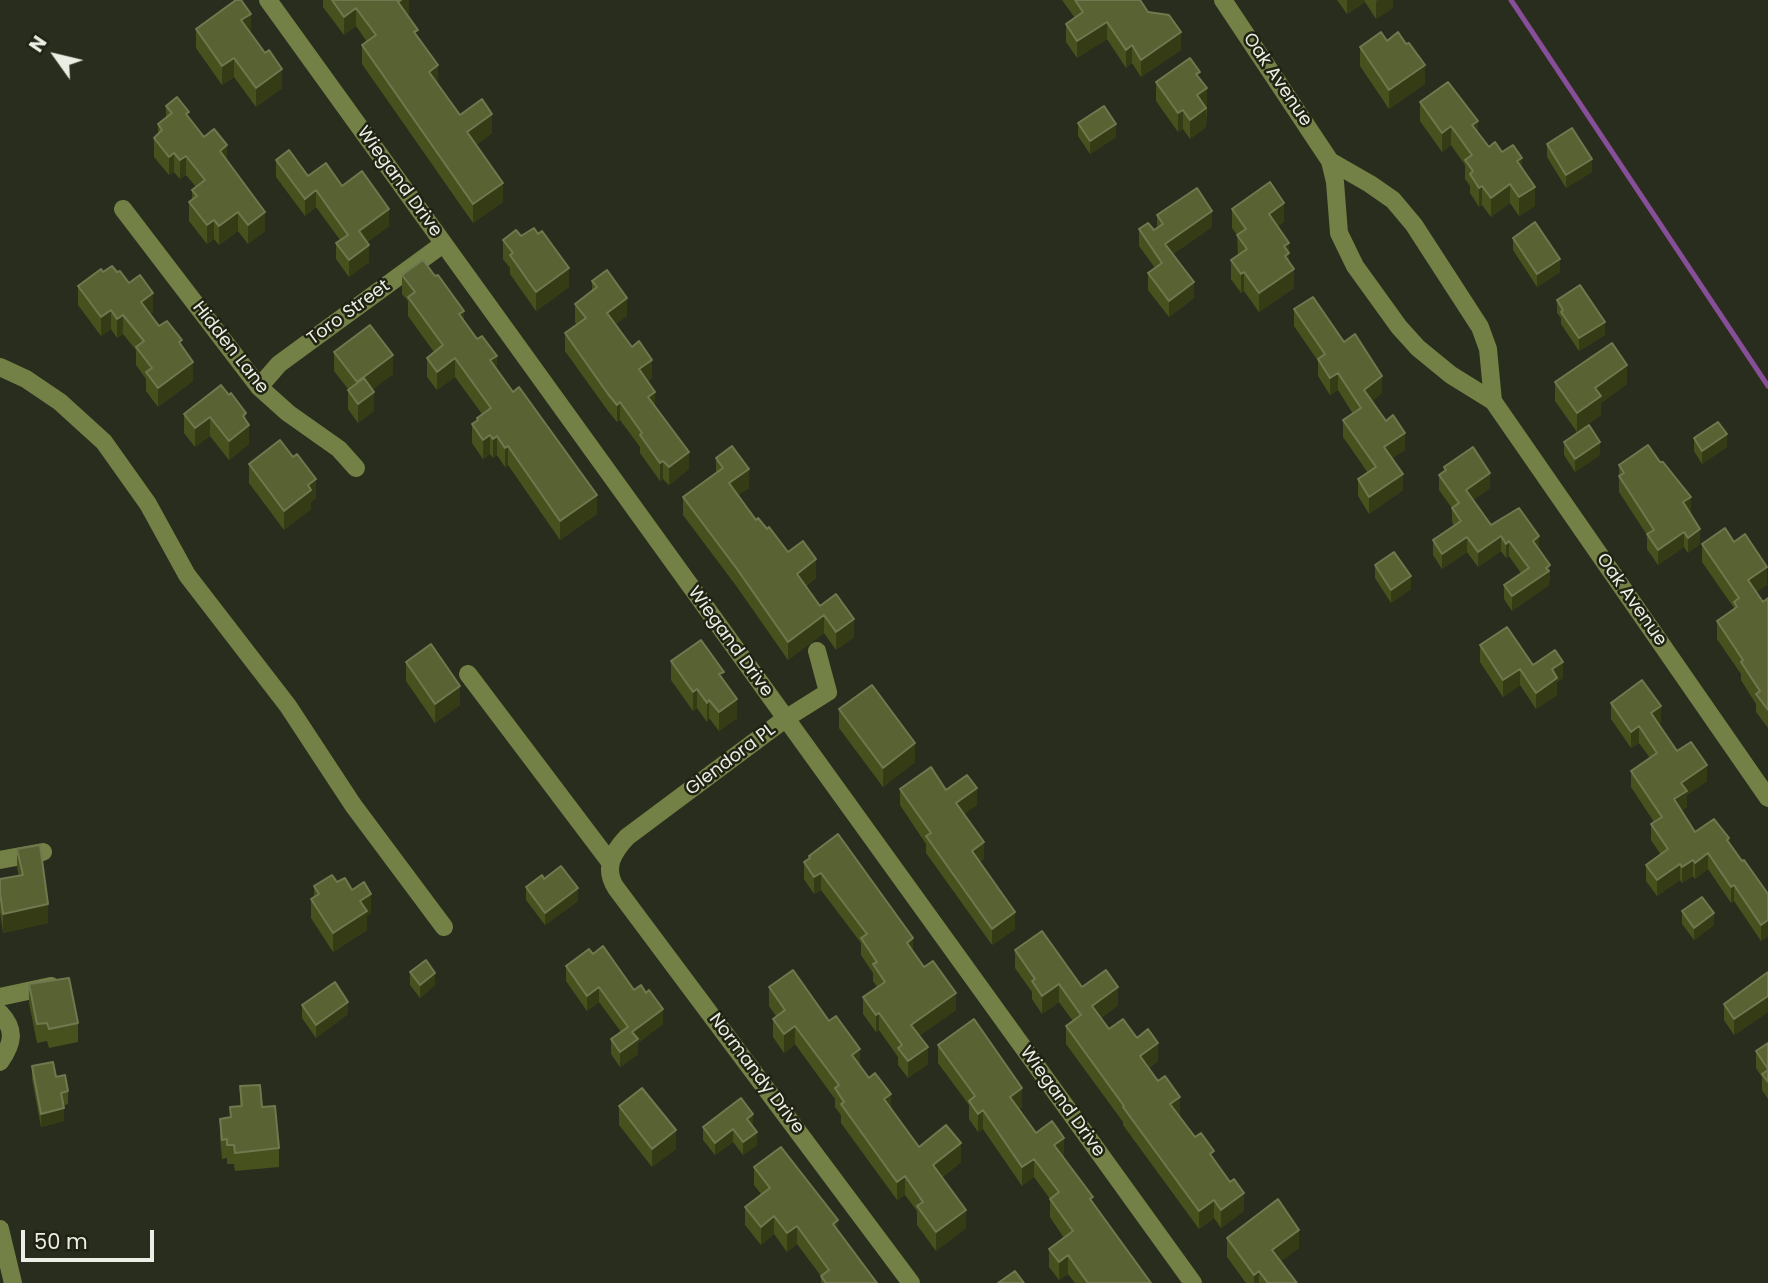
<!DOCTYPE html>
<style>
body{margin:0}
#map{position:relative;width:1768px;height:1283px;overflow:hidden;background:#292d1d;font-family:Poppins,sans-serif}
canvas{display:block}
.north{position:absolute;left:21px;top:21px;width:70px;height:70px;-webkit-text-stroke:5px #202313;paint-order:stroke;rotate:304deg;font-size:19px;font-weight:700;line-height:28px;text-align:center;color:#ebeee4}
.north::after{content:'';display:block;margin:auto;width:24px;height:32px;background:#ebeee4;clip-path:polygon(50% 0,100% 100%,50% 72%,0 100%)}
.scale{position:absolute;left:21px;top:1230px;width:133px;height:32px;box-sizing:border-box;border:4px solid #ebeee4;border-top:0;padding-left:9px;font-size:21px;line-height:24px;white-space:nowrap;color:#ebeee4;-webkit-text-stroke:5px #202313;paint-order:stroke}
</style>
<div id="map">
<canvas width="1768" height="1283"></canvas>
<div class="north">N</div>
<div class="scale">50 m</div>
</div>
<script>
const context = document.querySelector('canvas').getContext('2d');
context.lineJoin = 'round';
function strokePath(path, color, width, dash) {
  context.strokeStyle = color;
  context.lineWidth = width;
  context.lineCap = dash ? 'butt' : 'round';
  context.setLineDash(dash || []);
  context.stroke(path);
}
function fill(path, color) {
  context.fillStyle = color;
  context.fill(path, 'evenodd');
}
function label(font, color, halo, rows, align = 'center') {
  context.font = font + ' Poppins,sans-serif';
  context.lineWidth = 5;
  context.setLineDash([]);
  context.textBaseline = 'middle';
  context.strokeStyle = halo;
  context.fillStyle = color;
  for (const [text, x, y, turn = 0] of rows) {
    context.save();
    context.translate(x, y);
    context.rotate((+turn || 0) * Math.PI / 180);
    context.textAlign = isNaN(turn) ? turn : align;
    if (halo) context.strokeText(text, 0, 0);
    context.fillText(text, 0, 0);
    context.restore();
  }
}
const stream = new Path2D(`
 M1511 0 1768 386`);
const minor = new Path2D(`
 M268 0 1193 1283
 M1223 0 1330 161 1335 182 1339 233 1355 266 1399 327 1418 348 1451 375 1493 401 1768 798
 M1330 161 1370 184 1393 200 1414 225 1480 327 1488 349 1493 401
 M123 209 259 387 288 413 339 449 356 468
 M0 367 26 379 60 402 104 442 148 504 187 575 288 706 353 805 444 927
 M259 387 279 364 443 244
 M817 651 828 692 785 719 627 837C613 852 603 868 616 888L911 1283
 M468 674 610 862
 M0 860 43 852
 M0 997 51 986
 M0 1013C16 1030 13 1043 0 1062
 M0 1229 13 1283`);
const wall = new Path2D(`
 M323 0H409V13L407 15 418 37 438 84 460 115 492 133 476 145 503 202 473 223 362 64V45L367 42 356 26 344 35 323 7Z
 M1062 0H1140L1148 12 1181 50 1141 77 1132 63 1126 68 1107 39 1077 58 1066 42V24L1075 18Z
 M1337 0H1393V8L1376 19 1365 2 1347 14Z
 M196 29 251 33 282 88 256 107 234 77 222 85 196 48Z
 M1387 41 1425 84 1389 109 1360 66V47Z
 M1200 79 1207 107 1206 127 1190 139 1183 129 1178 132 1156 101V82Z
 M1420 102 1478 133 1489 147 1502 152 1522 168 1535 206 1519 216 1510 203 1491 217 1482 205 1479 207 1470 193V186L1465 179V165L1451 145 1442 152 1420 121Z
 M166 106 189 118 204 137 227 160 265 231 248 244 238 231 219 245 214 239 207 244 189 221V202L192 200V190L196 187 186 175 180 179 174 172 169 175 154 157V138L158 134V124L166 118Z
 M1078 123 1116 137 1090 154 1078 136Z
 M1547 144 1592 172 1566 188 1547 157Z
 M276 160 308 176 342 186 389 226 367 242 369 262 349 277 336 259V243L340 240 316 207 305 216 276 177Z
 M1232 209 1284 222 1277 226 1289 243V261L1294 288 1259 312 1244 291 1241 293 1231 279V260L1238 255 1237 235 1232 228Z
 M1157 215 1212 227 1173 254 1194 298 1169 317 1148 290V273L1155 268 1139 246V229L1154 230 1157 228Z
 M521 236 569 287 536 311 510 274V268L503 259V240Z
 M1513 238 1560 272 1537 287 1513 250Z
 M103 272H117L129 283 153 312 150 314 159 326 182 346 193 381 158 407 146 391V379L136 365V350L123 334 117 338 111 329 101 336 78 305V286Z
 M402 275 464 321 597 514 560 540 508 465 505 467 497 455 493 458 490 454 483 459 472 443V424L477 421V418L482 414 455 377 437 390 427 377V358L434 352 408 316V301L402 294Z
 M592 281 627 316 615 324 652 378 648 381 655 407 689 469 669 485 663 479 660 481 640 453V447L620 420 617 422 608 411 565 351V333L577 325 575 322V304L592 291Z
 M1557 300 1605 335 1579 351 1561 324V318L1557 313Z
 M1294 309 1344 342 1382 393 1372 401 1405 450 1392 458 1403 490 1369 514 1358 496V479L1368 473 1343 437V420L1353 414 1338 390 1330 395 1318 376V361L1294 326Z
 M334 352 393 374 373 389 374 411 358 423 348 409V389L334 371Z
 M1555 382 1627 384 1601 403V415L1577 432 1555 401Z
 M184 414 246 421 249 444 229 460 210 436 195 447 184 433Z
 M1694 438 1727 447 1702 464 1694 451Z
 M1564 442 1600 455 1575 472 1564 455Z
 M293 457 316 498 311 502V509L284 530 249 483V464Z
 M716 458 749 488 738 495 756 520 767 529 788 552 816 578 806 586 820 606 854 637 836 650 824 633 788 660 737 587 683 515V497L716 473Z
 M1619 465 1691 512 1690 513 1700 544 1688 553 1684 547 1658 565 1647 549V535L1619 492Z
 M1444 467 1490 488 1473 500 1491 525 1539 549 1550 580 1549 581V585L1512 611 1504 599V585L1521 573 1509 556 1506 558 1501 551 1478 567 1467 552 1442 569 1433 555V540L1454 526 1452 522V508L1439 490V475L1444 472Z
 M1734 542 1767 585 1756 592 1763 602 1768 598V728L1756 712V704L1741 680V674L1717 639V621L1734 608 1702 562V544Z
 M1375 565 1411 589 1391 603 1375 578Z
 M1480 645 1533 665 1563 678 1557 682V695L1536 709 1520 685 1503 697 1480 662Z
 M671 661 724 680 737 718 719 731 709 718 707 722 697 708 693 711 671 680Z
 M406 662 460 705 435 723 406 681Z
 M1611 703 1661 722 1658 723 1677 751 1707 781 1687 795V807L1682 810 1695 832 1729 842 1742 861 1768 894V936L1761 941 1734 901 1731 903 1708 869 1695 879 1693 876 1682 883 1680 880 1657 896 1646 881V865L1661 855 1651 840V824L1654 822 1631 787V771L1650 758 1639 743 1631 748 1611 719Z
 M839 709 915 762 883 787 839 728Z
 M900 789 946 790 977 805 964 814 984 859 980 862 1015 929 992 945 926 853V844L900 805Z
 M17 849 48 923 3 933 0 912V893L19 876 17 868Z
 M809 856 913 951 956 1010 919 1036 928 1064 908 1078 898 1065V1057L879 1030 876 1032 863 1014V997L877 987 873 981V973L861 955V943L821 890 814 894 804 879V862L809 859Z
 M544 879 578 901 545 925 526 900V887Z
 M337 882 352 890 371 913 367 915V930L333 952 311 918V899L314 897V886Z
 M1682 911 1714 925 1694 940 1682 924Z
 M1015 950 1082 987 1118 1005 1101 1018 1109 1029 1137 1038 1158 1061 1149 1068 1180 1115 1179 1116 1195 1137 1214 1160 1244 1211 1221 1228 1214 1218 1199 1229 1123 1125V1122L1066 1044V1026L1073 1021 1059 1002 1042 1014 1032 999V992L1015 968Z
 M593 954 634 990 663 1024 638 1043V1054L620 1067 611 1054V1039L621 1032 599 1002 587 1011 566 981V966Z
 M410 972 435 985 420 998 410 985Z
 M1768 972V1012L1734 1035 1724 1020V1004Z
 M29 984 78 1023V1042L49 1048 47 1041 37 1043 29 1003Z
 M769 987 860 1065 919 1147 961 1162 942 1177 966 1228 936 1251 917 1225V1211L905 1195 897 1200 841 1123V1115L835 1107V1099L795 1044 784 1053 773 1037V1019L776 1016 769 1006Z
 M302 1005 348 1014 316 1038 302 1018Z
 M1768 1043V1099L1762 1090V1077L1756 1068V1051Z
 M938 1045 1022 1106 1019 1109 1036 1133 1064 1156 1063 1157 1093 1202 1151 1283H1075L1068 1274 1059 1280 1049 1267V1249L1064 1238 1050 1217V1199L1034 1177 1022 1186 983 1129 978 1132 969 1119V1105L938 1063Z
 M32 1066 56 1077 68 1091V1104L64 1105V1121L41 1127 32 1079Z
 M240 1086 262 1107 279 1148V1167L235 1171 234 1164H227V1158L222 1159 220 1138V1119L230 1118V1107L240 1106Z
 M619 1106 676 1149 652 1167 619 1125Z
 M703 1127H753L757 1145 743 1155 733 1142 715 1155 703 1140Z
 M754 1167 838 1231 877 1283H821V1276L797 1244 787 1252 774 1234 761 1245 745 1225V1207L761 1194 754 1185Z
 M1227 1238 1299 1248 1281 1261 1297 1283H1246L1227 1257Z`);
const shadedWall = new Path2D(`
 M401 0H409V13L398 21V2Z
 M1347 0H1365V2L1347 14Z
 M1378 0H1393V8L1376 19V1Z
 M356 8V26L344 35V17Z
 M251 14V33L241 39V20Z
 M1107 22V39L1077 58V41Z
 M1181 32V50L1141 77V60Z
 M1132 45V63L1126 68V50Z
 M234 58V77L222 85V66Z
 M438 65V84L429 72Z
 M1425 65V84L1389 109V90Z
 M282 69V88L256 107V88Z
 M1207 88V107L1197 114V95Z
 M1206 108V127L1190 139V120Z
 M1183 110V129L1178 132V113Z
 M492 114V133L467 151V132Z
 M1478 121V139L1472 125Z
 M1116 124V137L1090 154V141Z
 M1451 126V145L1442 152V133Z
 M227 145V164L220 151Z
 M174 153V172L169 175V157Z
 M186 156V175L180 179V160Z
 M1522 158V177L1517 161Z
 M1592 159V172L1566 188V175Z
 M503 183V202L473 223V204Z
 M1510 184V203L1491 217V198Z
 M1482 186V205L1479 207V188Z
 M1535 187V206L1519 216V197Z
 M316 190V207L305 216V199Z
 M1284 203V222L1269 233V214Z
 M389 209V226L359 247V231Z
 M1212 211V227L1165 260V244Z
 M238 212V231L219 245V226Z
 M265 212V231L248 244V225Z
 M214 220V239L207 244V225Z
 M1289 243V272L1285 274 1284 246Z
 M369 245V262L349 277V260Z
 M1560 259V272L1537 287V274Z
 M569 268V287L536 311V292Z
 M1294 269V288L1259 312V293Z
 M1244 272V291L1241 293V274Z
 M1194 282V298L1169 317V301Z
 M153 293V312L141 321V302Z
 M627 298V316L607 331V313Z
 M111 310V329L101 336V317Z
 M464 311V329L459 314Z
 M123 315V334L117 338V319Z
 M1605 322V335L1579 351V338Z
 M393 355V374L357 401V382Z
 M497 356V375L490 360Z
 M455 358V377L437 390V372Z
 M652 360V378L639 387V369Z
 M193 362V381L158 407V388Z
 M1627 365V384L1601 403V415L1577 432V413L1595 388Z
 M1338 373V390L1330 395V378Z
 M1382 376V393L1364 407V390Z
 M374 392V411L358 423V404Z
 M655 392V410L648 397Z
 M620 402V420L617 422V405Z
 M246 413V427L249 425V444L229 460V441L243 416Z
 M210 417V436L195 447V428Z
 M1405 433V450L1384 464V447Z
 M1727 434V447L1702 464V451Z
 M490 435V454L483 459V440Z
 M497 436V455L493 458V439Z
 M1600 442V455L1575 472V459Z
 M508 446V465L505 467V448Z
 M689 452V469L669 485V467Z
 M663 461V479L660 481V463Z
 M749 469V488L729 502V483Z
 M1490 473V488L1466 505V490Z
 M1403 474V490L1369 514V497Z
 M316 479V498L311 502V509L284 530V511L308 485Z
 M597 495V514L560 540V521Z
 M1691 497V512L1683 518V502Z
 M1700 529V544L1688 553V538Z
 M1684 532V547L1658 565V550Z
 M1501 536V551L1478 567V552Z
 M1539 536V551L1533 541Z
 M1467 537V552L1442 569V554Z
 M1509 541V556L1506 558V544Z
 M816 559V578L797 592V574Z
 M1550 565V580L1549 581V585L1512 611V596Z
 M1767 567V585L1748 598V580Z
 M1411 576V589L1391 603V590Z
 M824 615V633L788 660V642Z
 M854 619V637L836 650V632Z
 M1563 662V678L1557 682V695L1536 709V693L1552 669Z
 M1520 669V685L1503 697V680Z
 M460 686V705L435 723V704Z
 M697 689V708L693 711V692Z
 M737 699V718L719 731V712Z
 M709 700V718L707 722V703Z
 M1661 706V722L1651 729V713Z
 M1639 726V743L1631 748V732Z
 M915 743V762L883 787V768Z
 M1707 765V781L1687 795V807L1674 815V799L1681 783Z
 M977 788V805L956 820V803Z
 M984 842V859L972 867V851Z
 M1708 853V869L1695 879V863Z
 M1693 860V876L1682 883V867Z
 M1680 864V880L1657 896V880Z
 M821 873V890L814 894V877Z
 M1734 885V901L1731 903V887Z
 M578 888V901L545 925V913Z
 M371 894V913L367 915V930L333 952V933L360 901Z
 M48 904V923L3 933V914Z
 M1015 912V929L992 945V929Z
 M1714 913V925L1694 940V928Z
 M1768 920V936L1761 941V925Z
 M913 938V955L907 943Z
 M435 973V985L420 998V985Z
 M1059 984V1002L1042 1014V996Z
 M599 987V1002L587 1011V996Z
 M1118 987V1005L1092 1024V1006Z
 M956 993V1010L911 1042V1025Z
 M1768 996V1012L1734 1035V1019Z
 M348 1002V1014L316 1038V1025Z
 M663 1009V1024L638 1043V1054L620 1067V1052L632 1032Z
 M879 1013V1030L876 1032V1015Z
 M795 1026V1044L784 1053V1034Z
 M1158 1043V1061L1140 1074V1056Z
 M928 1047V1064L908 1078V1061Z
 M860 1049V1068L852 1055Z
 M1022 1088V1106L1010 1115V1097Z
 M891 1094V1112L884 1099Z
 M1180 1097V1115L1170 1122V1104Z
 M64 1108V1121L41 1127V1114Z
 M983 1110V1129L978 1132V1114Z
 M753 1114V1127L747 1119Z
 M733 1129V1142L715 1155V1143Z
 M676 1130V1149L652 1167V1149Z
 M757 1132V1145L743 1155V1142Z
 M1064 1138V1156L1054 1163V1145Z
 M961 1143V1162L933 1183V1165Z
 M1034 1159V1177L1022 1186V1167Z
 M905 1176V1195L897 1200V1182Z
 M1244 1193V1211L1221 1228V1210Z
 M1214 1200V1218L1199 1229V1211Z
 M966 1210V1228L936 1251V1232Z
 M774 1216V1234L761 1245V1227Z
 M838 1220V1238L833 1224Z
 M797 1226V1244L787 1252V1233Z
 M1299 1230V1248L1272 1268V1250Z
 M1068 1255V1274L1059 1280V1262Z
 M1259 1271V1283H1254V1275Z`);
const building = new Path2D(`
 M236 0H241L251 14 241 20 265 53 269 50 282 69 256 88 234 58 222 66 196 29Z
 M332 0H401L398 2 418 30 414 32 438 65 429 72 460 115 482 99 492 114 467 132 503 183 473 204 362 45 376 35 356 8 344 17Z
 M1075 0H1140L1148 12 1169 15 1181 32 1141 60 1132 45 1126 50 1107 22 1077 41 1066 24 1083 12Z
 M1381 32 1387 41 1398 32 1406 44 1409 43 1425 65 1389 90 1360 47Z
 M1190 58 1200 72 1196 74 1207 88 1197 95 1206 108 1190 120 1183 110 1178 113 1156 82Z
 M1448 82 1478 121 1472 125 1489 147 1495 142 1502 152 1513 145 1522 158 1517 161 1535 187 1519 197 1510 184 1491 198 1482 186 1479 188 1470 174 1473 171 1465 160 1472 155 1451 126 1442 133 1420 102Z
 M177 97 189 112 186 114 204 137 214 129 227 145 220 151 265 212 248 225 238 212 219 226 214 220 207 225 189 202 197 196 192 190 205 180 186 156 180 160 174 153 169 157 154 138 162 130 158 124 172 113 166 106Z
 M1104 106 1116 124 1090 141 1078 123Z
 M1572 128 1592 159 1566 175 1547 144Z
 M289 150 308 176 326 163 342 186 362 171 389 209 359 231 369 245 349 260 336 243 348 235 316 190 305 199 276 160Z
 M1270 182 1284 203 1269 214 1289 243 1284 246 1289 253 1285 256 1294 269 1259 293 1244 272 1241 274 1231 260 1247 249 1237 235 1246 229 1232 209Z
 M1197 188 1212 211 1165 244 1194 282 1169 301 1148 273 1162 263 1139 229 1148 223 1154 230 1163 224 1157 215Z
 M1535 222 1560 259 1537 274 1513 238Z
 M534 228 538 234 542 231 569 268 536 292 510 255 513 253 503 240 516 230 521 236Z
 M423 260 435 276 438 275 464 311 459 314 477 339 482 336 497 356 490 360 513 392 519 387 597 495 560 521 508 446 505 448 497 436 493 439 490 435 483 440 472 424 478 420 477 418 491 408 455 358 437 372 427 358 443 345 408 297 415 292 402 275Z
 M112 266 117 272 120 271 129 283 140 275 153 293 141 302 159 326 167 321 182 340 179 342 193 362 158 388 146 372 152 368 136 347 144 341 123 315 117 319 111 310 101 317 78 286 101 269 103 272Z
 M607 270 627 298 607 313 632 347 639 341 652 360 639 369 655 392 648 397 689 452 669 467 663 461 660 463 640 435 642 433 620 402 617 405 608 394 565 333 586 318 575 304 597 287 592 281Z
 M1580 285 1605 322 1579 338 1561 312 1563 310 1557 300Z
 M1313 297 1344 342 1355 334 1382 376 1364 390 1386 421 1393 415 1405 433 1384 447 1403 474 1369 497 1358 479 1376 467 1343 420 1361 408 1338 373 1330 378 1318 359 1325 354 1294 309Z
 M370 325 393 355 357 382 334 352Z
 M1612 343 1627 365 1595 388 1601 396 1577 413 1555 382Z
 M364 378 374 392 358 404 348 390Z
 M221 385 229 395 231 393 246 413 243 416 249 425 229 441 210 417 195 428 184 414Z
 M1718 422 1727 434 1702 451 1694 438Z
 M1589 425 1600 442 1575 459 1564 442Z
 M280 440 293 457 297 454 316 479 308 485 311 490 284 511 249 464Z
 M1648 445 1660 462H1663L1691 497 1683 502 1700 529 1688 538 1684 532 1658 550 1647 534 1654 530 1619 476 1624 473 1619 465Z
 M732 446 749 469 729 483 756 520 758 518 767 529 769 527 788 552 803 541 816 559 797 574 820 606 836 594 854 619 836 632 824 615 788 642 737 569 683 497 723 468 716 458Z
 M1473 447 1490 473 1466 490 1491 525 1519 508 1539 536 1533 541 1550 565 1546 568 1549 571 1512 596 1504 585 1529 568 1509 541 1506 544 1501 536 1478 552 1467 537 1442 554 1433 540 1461 521 1452 508 1459 503 1439 475 1446 470 1444 467Z
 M1725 528 1734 542 1745 534 1767 567 1748 580 1763 602 1768 598V710L1756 694 1760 691 1741 662 1743 660 1717 621 1737 607 1734 602 1739 598 1702 544Z
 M1394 552 1411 576 1391 590 1375 565Z
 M1507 627 1533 665 1555 650 1563 662 1552 669 1557 678 1536 693 1520 669 1503 680 1480 645Z
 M701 640 724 672 719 674 737 699 719 712 709 700 707 703 697 689 693 692 671 661Z
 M431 644 460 686 435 704 406 662Z
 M1642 680 1661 706 1651 713 1677 751 1691 742 1707 765 1681 783 1687 791 1674 799 1695 832 1714 819 1729 838 1727 840 1742 861 1744 860 1768 894V920L1761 925 1734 885 1731 887 1708 853 1695 863 1693 860 1682 867 1680 864 1657 880 1646 865 1668 849 1651 824 1662 817 1631 771 1657 753 1639 726 1631 732 1611 703Z
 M872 685 915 743 883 768 839 709Z
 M931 767 946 790 967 775 977 788 956 803 984 842 972 851 1015 912 992 929 926 836 931 833 900 789Z
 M838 834 913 938 907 943 924 967 933 961 956 993 911 1025 928 1047 908 1061 898 1048 902 1045 879 1013 876 1015 863 997 885 982 873 964 877 962 861 938 867 934 821 873 814 877 804 862 810 858 809 856Z
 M40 845 48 904 3 914 0 893V879L23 875 17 849Z
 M561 866 578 888 545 913 526 887 542 875 544 879Z
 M332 875 337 882 345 878 352 890 364 882 371 894 360 901 367 911 333 933 311 899 319 894 314 886Z
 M1702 897 1714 913 1694 928 1682 911Z
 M1042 931 1082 987 1106 970 1118 987 1092 1006 1109 1029 1123 1019 1137 1038 1148 1029 1158 1043 1140 1056 1158 1081 1165 1076 1180 1097 1170 1104 1195 1137 1201 1133 1214 1151 1210 1154 1230 1182 1234 1179 1244 1193 1221 1210 1214 1200 1199 1211 1123 1107 1124 1106 1066 1026 1081 1015 1059 984 1042 996 1032 981 1035 979 1015 950Z
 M603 946 634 990 641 985 646 993 649 990 663 1009 632 1032 638 1039 620 1052 611 1039 628 1027 599 987 587 996 566 966 589 949 593 954Z
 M426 960 435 973 420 985 410 972Z
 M793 970 829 1021 836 1016 860 1049 852 1055 869 1078 875 1073 891 1094 884 1099 919 1147 946 1125 961 1143 933 1165 966 1210 936 1232 917 1206 923 1202 905 1176 897 1182 841 1104 844 1102 835 1088 839 1085 795 1026 784 1034 773 1019 785 1010 769 987Z
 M1768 972V996L1734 1019 1724 1004Z
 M69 978 78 1023 49 1029 47 1023 37 1024 29 984Z
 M335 982 348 1002 316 1025 302 1005Z
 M974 1019 1022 1088 1010 1097 1036 1133 1052 1121 1064 1138 1054 1145 1093 1197 1090 1199 1151 1283H1088L1068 1255 1059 1262 1049 1249 1073 1231 1050 1199 1059 1192 1034 1159 1022 1167 983 1110 978 1114 969 1101 975 1096 938 1045Z
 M1768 1043V1069L1756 1051Z
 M53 1062 56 1077 65 1075 68 1091 61 1093 64 1108 41 1114 32 1066Z
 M1768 1070V1082L1762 1074Z
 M260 1085 262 1107 275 1106 279 1148 235 1153 234 1145H227V1139L222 1140 220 1119 231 1117 230 1107 242 1106 240 1086Z
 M642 1088 676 1130 652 1149 619 1106Z
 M741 1098 753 1114 747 1119 757 1132 743 1142 733 1129 715 1143 703 1127Z
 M781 1147 838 1220 833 1224 877 1283H826L821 1276 829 1270 797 1226 787 1233 774 1216 761 1227 745 1207 770 1188 754 1167Z
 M1278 1199 1299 1230 1272 1250 1297 1283H1268L1259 1271 1254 1275 1227 1238Z
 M1015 1271 1024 1283H998Z`);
const streetNames = [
 ["Oak Avenue",1277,80,56],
 ["Wiegand Drive",399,182,54],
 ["Toro Street",349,313,-36],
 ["Hidden Lane",230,348,52],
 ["Oak Avenue",1631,600,55],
 ["Wiegand Drive",730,642,54],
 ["Glendora PL",731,760,-37],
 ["Normandy Drive",756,1074,53],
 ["Wiegand Drive",1062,1102,54]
];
strokePath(stream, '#874f97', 5);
strokePath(minor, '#748146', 18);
fill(wall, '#47511e');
fill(shadedWall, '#343b15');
fill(building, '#596233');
strokePath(building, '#70784f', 2);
label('18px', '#ebeee4', '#202313', streetNames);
</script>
